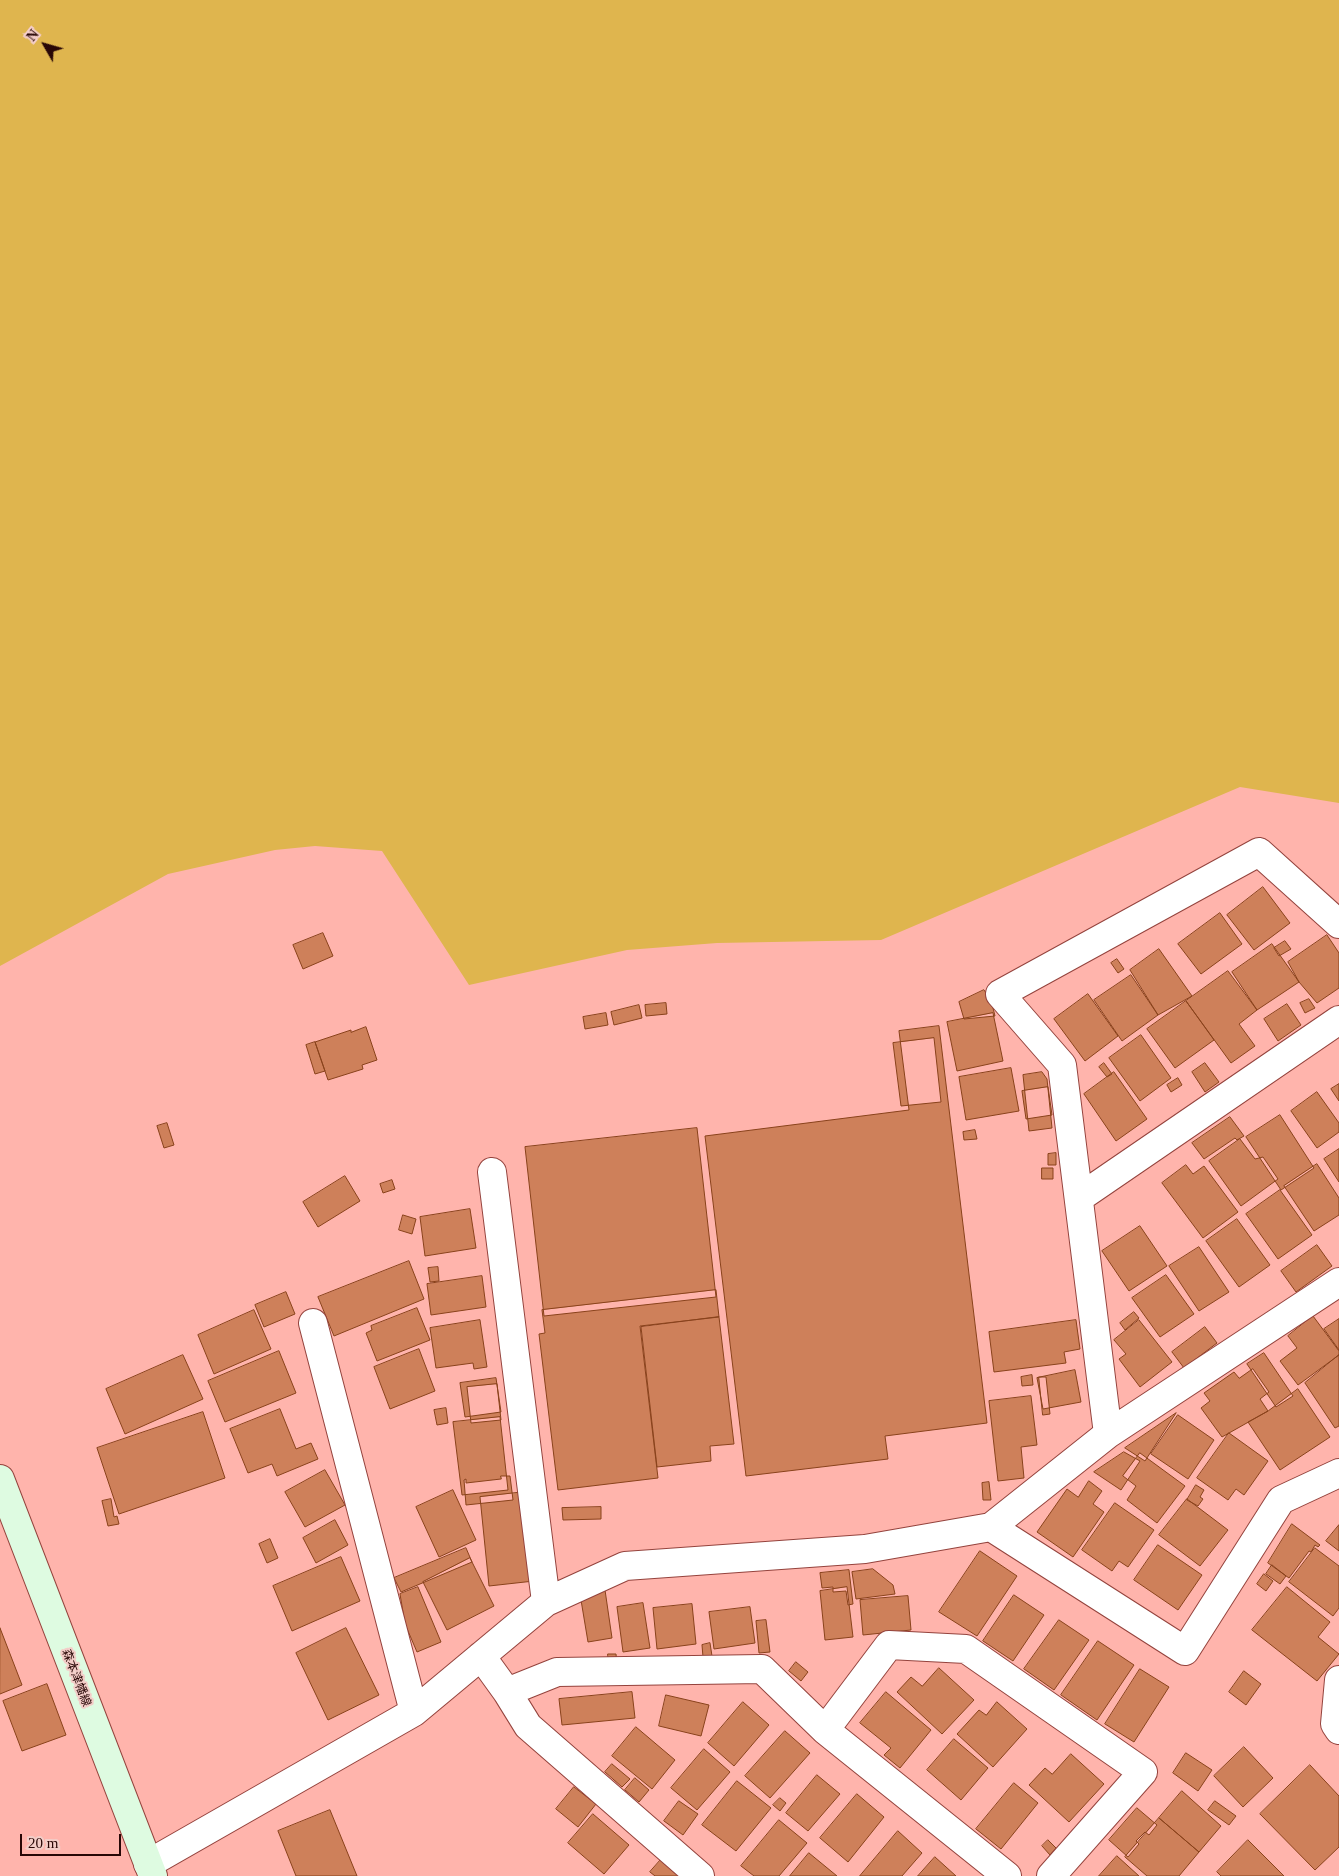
<!DOCTYPE html>
<meta charset="utf-8">
<style>
body{margin:0}
#map{position:relative;width:1339px;height:1876px;overflow:hidden;background:#ffb4ac;font-family:"Times New Roman",serif}
canvas{display:block}
.north{position:absolute;left:20px;top:20px;width:50px;height:50px;-webkit-text-stroke:4px #f3cdc8;paint-order:stroke;rotate:308deg;font-size:14px;font-weight:700;line-height:20px;text-align:center;color:#280706}
.north::after{content:'';display:block;margin:auto;width:18px;height:22px;background:#280706;clip-path:polygon(50% 0,100% 100%,50% 72%,0 100%)}
.scale{position:absolute;left:20px;top:1834px;width:101px;height:22px;box-sizing:border-box;border:2px solid #280706;border-top:0;padding-left:6px;font-size:15px;line-height:18px;white-space:nowrap;color:#280706;-webkit-text-stroke:4px #f3cdc8;paint-order:stroke}
</style>
<div id="map">
<canvas width="1339" height="1876"></canvas>
<div class="north">N</div>
<div class="scale">20 m</div>
</div>
<script>
const context = document.querySelector('canvas').getContext('2d');
context.lineJoin = 'round';
function fill(path, color) {
  context.fillStyle = color;
  context.fill(path, 'evenodd');
}
function strokePath(path, color, width, dash) {
  context.strokeStyle = color;
  context.lineWidth = width;
  context.lineCap = dash ? 'butt' : 'round';
  context.setLineDash(dash || []);
  context.stroke(path);
}
function label(font, color, halo, rows, align = 'center') {
  context.font = font + ' "Times New Roman","Noto Sans JP",serif';
  context.lineWidth = 4;
  context.setLineDash([]);
  context.textBaseline = 'middle';
  context.strokeStyle = halo;
  context.fillStyle = color;
  for (const [text, x, y, turn = 0] of rows) {
    context.save();
    context.translate(x, y);
    context.rotate((+turn || 0) * Math.PI / 180);
    context.textAlign = isNaN(turn) ? turn : align;
    if (halo) context.strokeText(text, 0, 0);
    context.fillText(text, 0, 0);
    context.restore();
  }
}
const green = new Path2D(`
 M0 0H1339V803L1240 787 881 940 717 943 627 950 469 985 382 851 315 846 275 850 168 874 0 966Z`);
const building = new Path2D(`
 M1263 887 1290 923 1254 950 1227 915Z
 M1220 913 1242 944 1201 974 1178 944Z
 M323 933 333 956 303 969 293 945Z
 M1327 935 1339 953V988L1317 1003 1299 982 1288 962Z
 M1285 941 1291 949 1279 956 1274 948Z
 M1272 944 1299 982 1257 1010 1232 972Z
 M1159 949 1192 996 1158 1015 1130 970Z
 M1117 959 1124 969 1118 973 1111 963Z
 M1228 971 1257 1010 1239 1024 1255 1046 1231 1063 1186 1001Z
 M1131 975 1158 1015 1122 1041 1094 1000Z
 M984 990 991 1000 995 1016 964 1019 959 1002Z
 M1088 994 1118 1036 1085 1061 1054 1019Z
 M1309 999 1315 1008 1305 1013 1300 1003Z
 M1186 1001 1214 1040 1175 1068 1147 1029Z
 M666 1003 667 1014 646 1016 645 1005Z
 M1287 1004 1301 1025 1278 1041 1264 1019Z
 M639 1005 642 1018 614 1025 611 1012Z
 M606 1013 608 1025 585 1029 583 1017Z
 M993 1013 1003 1061 957 1071 947 1022Z
 M939 1026 987 1423 885 1436 888 1459 746 1476 705 1136 909 1110 899 1031Z
 M366 1027 377 1060 362 1065 363 1069 328 1080 315 1042 351 1030V1032Z
 M1141 1035 1171 1078 1140 1101 1109 1058Z
 M934 1038 941 1102 901 1106 893 1043Z
 M315 1042 325 1071 315 1074 306 1045Z
 M1104 1063 1112 1074 1107 1077 1099 1067Z
 M1205 1063 1219 1082 1205 1092 1192 1072Z
 M1011 1068 1019 1111 966 1120 959 1077Z
 M1042 1072 1047 1079 1052 1128 1029 1131 1023 1075Z
 M1114 1072 1147 1119 1116 1141 1084 1094Z
 M1178 1078 1182 1085 1171 1092 1167 1085Z
 M1339 1084V1101L1331 1089Z
 M1048 1087 1052 1115 1026 1119 1022 1091Z
 M1317 1092 1339 1123V1132L1317 1148 1291 1111Z
 M1280 1115 1314 1168 1281 1190 1246 1137Z
 M1230 1117 1244 1136 1237 1140 1235 1138 1204 1159 1192 1143Z
 M167 1123 174 1145 164 1148 157 1126Z
 M697 1128 716 1297 544 1316 525 1147Z
 M975 1130 977 1139 964 1140 963 1132Z
 M1240 1139 1255 1159 1263 1157 1278 1179 1241 1206 1209 1161Z
 M1339 1149V1182L1324 1159Z
 M1056 1153V1165H1048V1154Z
 M1317 1164 1339 1198V1215L1314 1231 1284 1186Z
 M1186 1165 1193 1174 1204 1166 1238 1212 1203 1238 1162 1183Z
 M1042 1168H1053V1179H1042Z
 M345 1176 360 1201 318 1227 303 1202Z
 M392 1180 395 1189 383 1193 380 1184Z
 M1280 1190 1312 1235 1278 1259 1246 1214Z
 M470 1209 476 1248 425 1256 420 1217Z
 M403 1215 416 1219 412 1234 399 1230Z
 M1237 1219 1270 1265 1239 1287 1206 1241Z
 M1140 1226 1167 1266 1129 1291 1102 1251Z
 M1317 1245 1332 1266 1296 1292 1281 1271Z
 M1199 1247 1229 1292 1199 1311 1169 1266Z
 M409 1261 424 1299 334 1336 318 1297Z
 M438 1267 439 1281 430 1282 428 1268Z
 M1166 1275 1194 1314 1160 1337 1132 1298Z
 M482 1276 486 1307 431 1315 427 1284Z
 M716 1290 719 1317 640 1326 658 1478 558 1490 539 1334 545 1333 542 1310Z
 M286 1292 295 1314 264 1327 255 1305Z
 M417 1308 430 1340 377 1361 366 1333 372 1330 371 1326Z
 M254 1310 271 1349 214 1374 198 1335Z
 M1134 1312 1139 1318 1125 1330 1120 1323Z
 M1313 1316 1339 1351V1355L1298 1385 1280 1361 1297 1348 1288 1336Z
 M719 1317 734 1444 710 1446 711 1461 657 1467 641 1327Z
 M1339 1319V1350L1324 1329Z
 M480 1320 487 1367 474 1369 473 1363 436 1368 430 1328Z
 M1076 1320 1080 1349 1064 1352 1066 1363 994 1372 989 1332Z
 M1139 1320 1172 1362 1140 1387 1119 1359 1126 1354 1114 1340Z
 M1205 1327 1217 1343 1184 1368 1172 1352Z
 M419 1349 435 1391 390 1409 374 1367Z
 M279 1351 296 1393 225 1422 208 1381Z
 M1264 1353 1293 1396 1276 1407 1247 1364Z
 M183 1355 203 1399 125 1434 106 1389Z
 M1339 1355V1426L1335 1428 1305 1383Z
 M1253 1369 1269 1392 1260 1399 1268 1411 1222 1437 1201 1408 1210 1401 1204 1393 1234 1372 1239 1378Z
 M1075 1370 1081 1402 1043 1409 1037 1378Z
 M1032 1375 1033 1385 1022 1386 1021 1377Z
 M1039 1377H1046L1050 1414 1043 1415Z
 M496 1378 501 1412 465 1417 460 1383Z
 M497 1384 501 1420 471 1423 467 1387Z
 M1298 1389 1330 1437 1280 1470 1248 1422 1268 1411Z
 M1031 1396 1037 1445 1021 1447 1024 1478 998 1481 989 1401Z
 M446 1408 448 1423 437 1425 434 1410Z
 M280 1409 296 1449 311 1443 318 1459 277 1476 272 1464 248 1473 230 1429Z
 M203 1412 225 1478 119 1514 97 1448Z
 M1176 1413 1145 1461 1125 1448Z
 M1178 1415 1214 1440 1188 1479 1151 1454Z
 M500 1417 508 1490 462 1495 453 1422Z
 M1229 1433 1268 1461 1244 1495 1236 1489 1228 1500 1197 1478Z
 M1124 1452 1140 1461 1121 1490 1094 1472Z
 M1140 1453 1185 1486 1157 1523 1127 1500 1136 1486 1123 1476Z
 M325 1470 345 1505 305 1527 285 1492Z
 M501 1476H510L513 1500 466 1505 464 1480 466 1479V1483L501 1479Z
 M1089 1481 1102 1491 1093 1504 1104 1512 1073 1557 1037 1532 1067 1489 1078 1497Z
 M989 1482 991 1500H983L982 1483Z
 M1196 1485 1204 1490 1200 1497 1203 1499 1198 1506 1187 1500Z
 M453 1490 476 1540 439 1557 416 1507Z
 M525 1492 534 1581 489 1586 480 1497Z
 M111 1499 114 1517 117 1516 119 1524 108 1526 102 1501Z
 M1187 1499 1228 1530 1200 1566 1159 1535Z
 M1115 1503 1154 1530 1128 1567 1119 1561 1112 1571 1082 1550Z
 M601 1507V1519L563 1520 562 1508Z
 M335 1520 348 1545 316 1563 303 1538Z
 M1292 1524 1320 1545 1318 1547 1315 1545 1311 1552 1309 1551 1289 1578 1268 1563Z
 M1339 1525V1551L1326 1541Z
 M270 1539 278 1558 267 1563 259 1544Z
 M1158 1545 1202 1575 1178 1610 1134 1580Z
 M466 1548 472 1562 401 1592 394 1578Z
 M1315 1548 1339 1566V1608L1333 1616 1289 1582Z
 M980 1551 1017 1576 977 1636 939 1612Z
 M341 1557 360 1601 292 1631 273 1586Z
 M470 1558 494 1606 447 1630 423 1582Z
 M1272 1565 1286 1576 1280 1584 1266 1574Z
 M873 1569 893 1585 895 1594 856 1599 852 1572Z
 M849 1570 853 1604 848 1605 846 1591 833 1592V1587L822 1588 820 1573Z
 M1264 1574 1273 1581 1266 1591 1257 1584Z
 M418 1587 441 1642 417 1652 405 1624 400 1594Z
 M847 1587 853 1637 825 1640 820 1591Z
 M1287 1587 1330 1622 1318 1637 1339 1654 1317 1681 1252 1630Z
 M605 1590 612 1638 588 1642 580 1594Z
 M1014 1595 1044 1615 1013 1661 983 1641Z
 M908 1596 911 1630 863 1635 860 1600Z
 M643 1603 650 1648 623 1652 617 1607Z
 M692 1604 696 1644 657 1649 653 1608Z
 M750 1607 755 1643 714 1649 709 1612Z
 M766 1620 770 1652 759 1653 756 1621Z
 M1059 1620 1089 1640 1054 1690 1024 1669Z
 M0 1628 22 1685 0 1694Z
 M346 1628 379 1695 328 1720 296 1653Z
 M1098 1641 1134 1665 1097 1720 1061 1695Z
 M710 1643 712 1656 703 1657 702 1645Z
 M608 1654H616L617 1664 609 1665Z
 M796 1662 808 1672 801 1681 789 1671Z
 M939 1668 974 1700 942 1734 897 1692 911 1677 922 1686Z
 M1140 1669 1169 1687 1134 1742 1105 1724Z
 M1244 1671 1261 1684 1246 1705 1229 1692Z
 M47 1684 66 1735 22 1751 3 1701Z
 M632 1692 635 1718 562 1725 559 1699Z
 M886 1692 931 1730 900 1768 884 1755 891 1748 860 1723Z
 M666 1695 709 1705 701 1736 659 1726Z
 M743 1702 769 1725 734 1766 708 1743Z
 M997 1702 1027 1729 993 1767 957 1734 979 1710 986 1715Z
 M636 1727 675 1760 652 1789 612 1756Z
 M785 1731 810 1753 770 1798 745 1776Z
 M954 1739 988 1768 961 1800 927 1770Z
 M1244 1747 1273 1778 1243 1807 1214 1776Z
 M704 1749 730 1772 697 1810 671 1788Z
 M1186 1753 1212 1770 1198 1791 1173 1773Z
 M1071 1754 1104 1784 1069 1822 1029 1785 1045 1768 1052 1774Z
 M612 1764 630 1779 622 1787 605 1772Z
 M1310 1765 1339 1796V1847L1315 1870 1260 1814Z
 M817 1775 840 1794 808 1831 786 1813Z
 M635 1778 649 1790 639 1802 625 1790Z
 M737 1781 771 1808 736 1851 702 1825Z
 M1014 1783 1038 1803 1001 1849 976 1829Z
 M574 1787 596 1804 578 1827 556 1809Z
 M1182 1791 1221 1826 1199 1852 1159 1818Z
 M857 1794 884 1817 848 1862 820 1838Z
 M780 1798 786 1803 780 1811 773 1805Z
 M679 1801 698 1814 683 1835 664 1821Z
 M1215 1801 1236 1816 1229 1825 1208 1810Z
 M1137 1808 1157 1825 1149 1835 1145 1832 1136 1841 1139 1844 1128 1857 1109 1840Z
 M330 1810 357 1876H296L278 1831Z
 M593 1814 629 1845 604 1874 568 1843Z
 M1159 1818 1199 1852 1179 1876H1147L1125 1857Z
 M779 1820 807 1843 779 1876H754L741 1866Z
 M898 1831 922 1853 902 1876H860Z
 M1048 1840 1056 1848 1050 1855 1042 1846Z
 M1248 1840 1284 1876H1221L1217 1872Z
 M809 1853 837 1876H790Z
 M665 1855 690 1876H655L650 1872Z
 M1117 1856 1139 1876H1099Z
 M935 1857 956 1876H918Z`);
const street = new Path2D(`
 M492 1172 546 1602
 M1079 1198 1339 1020
 M313 1323 414 1712
 M1108 1434 1062 1065 1000 994 1259 852 1339 924
 M991 1527 1185 1651 1281 1500 1339 1473
 M481 1656 507 1692 528 1726 700 1876
 M1339 1680 1335 1724 1339 1730
 M507 1692 557 1672 762 1669 825 1730 889 1645 966 1649 1143 1772 1051 1876
 M825 1730 1007 1876
 M148 1864 414 1712 546 1602 625 1566 865 1549 991 1527 1108 1434 1339 1282`);
const secondary = new Path2D(`
 M0 1479 153 1876`);
const streetNames = [
 ["森本津幡線",76,1678,69]
];
fill(green, '#dfb54e');
fill(building, '#ce805a');
strokePath(building, '#89421b', 1);
strokePath(street, '#94433d', 30);
strokePath(secondary, '#94433d', 30);
strokePath(street, '#fff', 28);
strokePath(secondary, '#defbe1', 28);
label('12px', '#280706', '#f3cdc8', streetNames);
</script>
